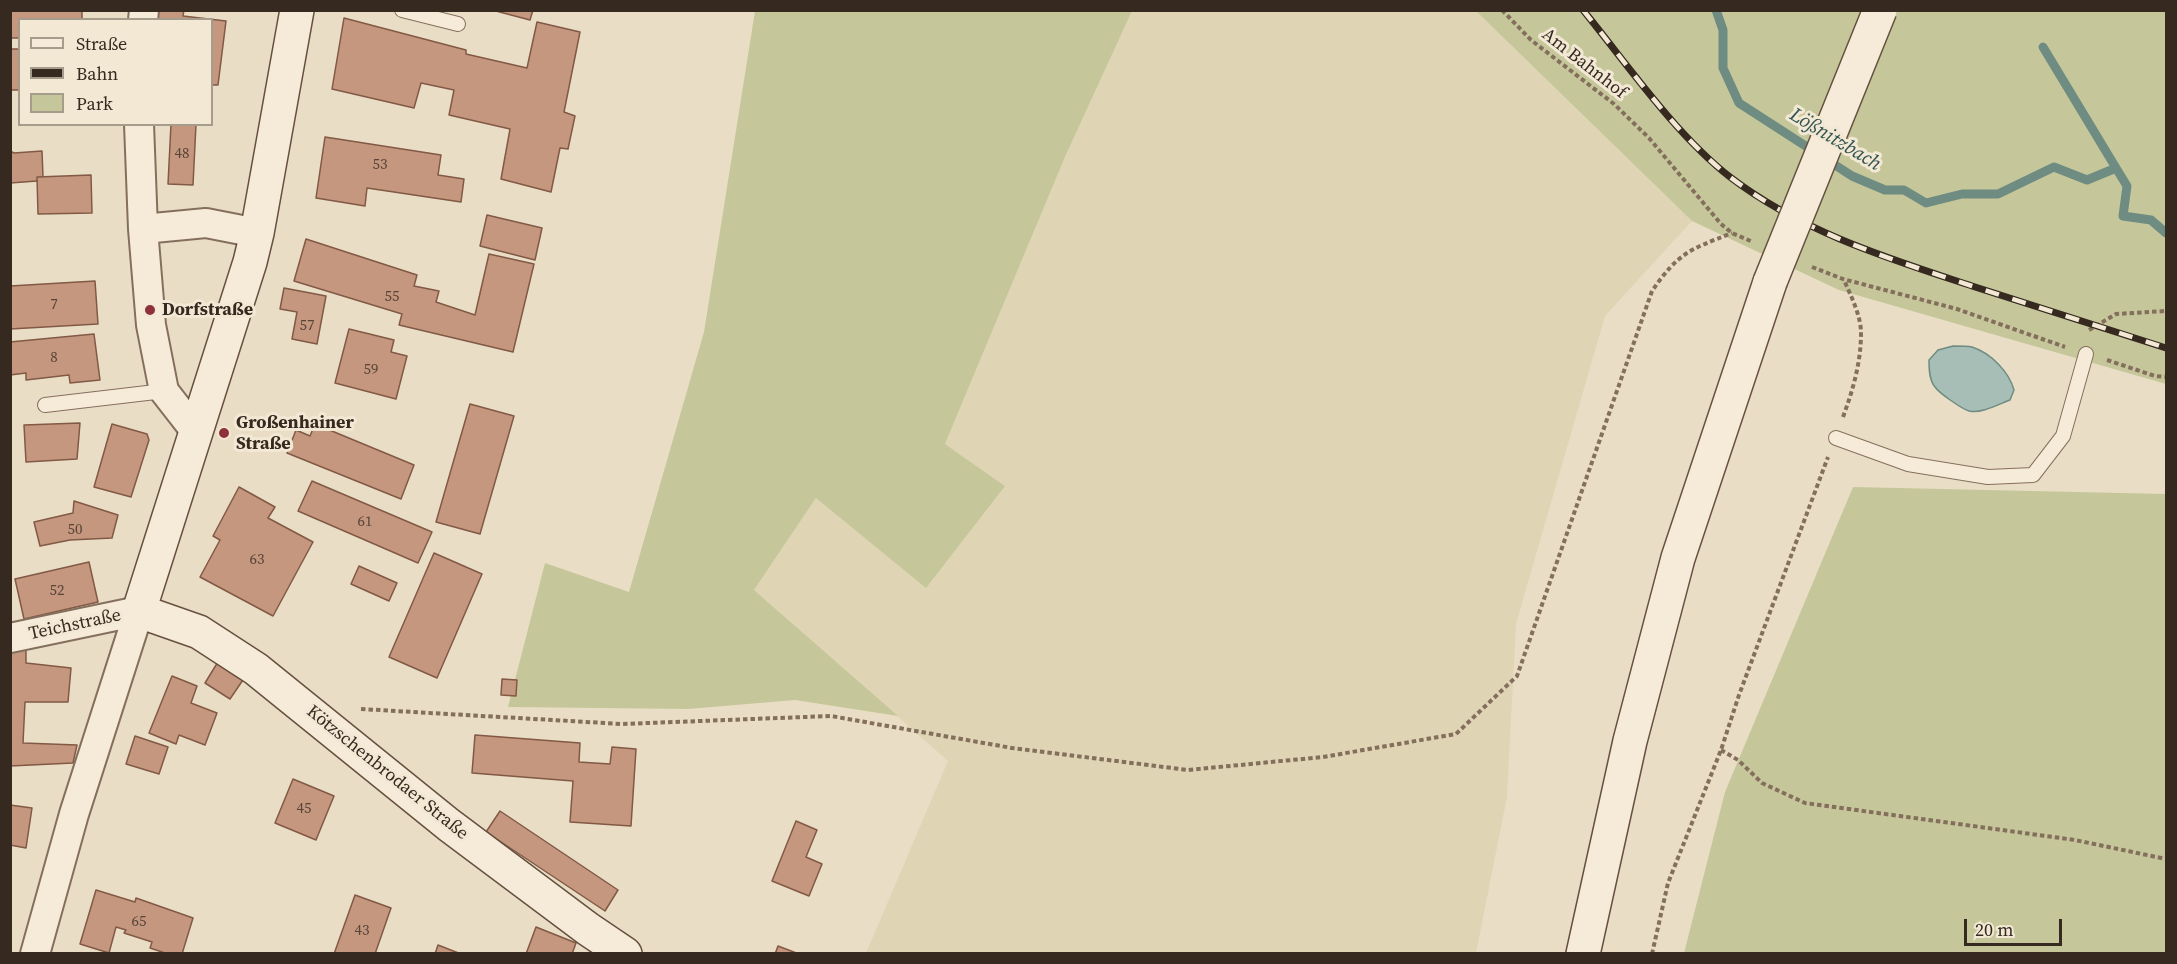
<!DOCTYPE html>
<meta charset="utf-8">
<style>
body{margin:0}
#map{position:relative;width:2177px;height:964px;overflow:hidden;background:#eaddc5;font-family:"Source Serif 4",serif}
canvas{display:block}
.frame{position:absolute;inset:0;border:12px solid #352920;pointer-events:none}
.legend{position:absolute;left:18px;top:18px;width:195px;height:108px;box-sizing:border-box;background:#f2e8d4;border:2px solid #a69c8c;margin:0;padding:8px 10px;list-style:none;font-size:18px;color:#352920}
.legend li{display:flex;align-items:center;gap:12px;height:30px}
.legend b{width:30px;border:2px solid #a69c8c}
.scale{position:absolute;left:1964px;top:919px;width:98px;height:27px;box-sizing:border-box;border:3px solid #352920;border-top:0;padding-left:8px;font-size:18px;line-height:21px;white-space:nowrap;color:#352920;-webkit-text-stroke:4px #f2e8d4;paint-order:stroke}
</style>
<div id="map">
<canvas width="2177" height="964"></canvas>
<div class="frame"></div>
<ul class="legend">
<li><b style="height:8px;background:#f6ebd8"></b>Straße</li>
<li><b style="height:8px;background:#352920"></b>Bahn</li>
<li><b style="height:16px;background:#c5c79a"></b>Park</li>
</ul>
<div class="scale">20 m</div>
</div>
<script>
const context = document.querySelector('canvas').getContext('2d');
context.lineJoin = 'round';
function fill(path, color) {
  context.fillStyle = color;
  context.fill(path, 'evenodd');
}
function strokePath(path, color, width, dash) {
  context.strokeStyle = color;
  context.lineWidth = width;
  context.lineCap = dash ? 'butt' : 'round';
  context.setLineDash(dash || []);
  context.stroke(path);
}
function label(font, color, halo, rows, align = 'center') {
  context.font = font + ' "Source Serif 4",serif';
  context.lineWidth = 6;
  context.setLineDash([]);
  context.textBaseline = 'middle';
  context.strokeStyle = halo;
  context.fillStyle = color;
  for (const [text, x, y, turn = 0] of rows) {
    context.save();
    context.translate(x, y);
    context.rotate((+turn || 0) * Math.PI / 180);
    context.textAlign = isNaN(turn) ? turn : align;
    if (halo) context.strokeText(text, 0, 0);
    context.fillText(text, 0, 0);
    context.restore();
  }
}
const farmland = new Path2D(`
 M1132 11H1476L1692 221 1605 316 1516 624 1507 797 1476 953H866L948 761 754 590 816 498 1005 486 945 444 1065 157Z`);
const green = new Path2D(`
 M755 11H1132L1065 157 945 444 1005 486 926 588 816 498 754 590 898 716 795 700 688 709 508 707 545 563 629 592 704 332Z
 M1476 11H2166V384L1839 290 1692 221Z
 M1853 487 2166 494V953H1684L1725 792Z`);
const water = new Path2D(`
 M1953 346C1959 346 1967 346 1972 347 1991 353 2009 372 2014 390L2010 400C1999 404 1981 414 1969 411 1962 409 1939 393 1935 387 1929 380 1929 368 1929 360L1938 350Z`);
const stream = new Path2D(`
 M1716 10 1723 30V68L1739 103 1852 176 1885 190H1904L1926 203 1962 194H1998L2054 167 2087 180 2116 168 2127 186 2123 216 2151 220 2166 233
 M2043 47 2116 168`);
const building = new Path2D(`
 M82 10V20H20V38H10V11Z
 M156 10H184L183 16 226 21 218 85H212V20H155Z
 M492 10H533L530 20Z
 M344 18 466 50V54L527 68 537 22 580 32 564 112 575 116 568 149 560 148 551 192 501 179 510 129 449 115 454 90 421 83 414 108 332 89Z
 M10 49H20V90H10Z
 M171 124H196L193 185 168 184Z
 M325 137 441 155 438 175 464 179 461 202 367 188 365 206 316 198Z
 M10 151 14 153 42 151 43 177H37V181L10 183Z
 M91 175 92 213 38 214 37 177Z
 M487 215 542 228 535 260 480 246Z
 M306 239 417 275 414 286 439 291 436 302 475 315 489 254 534 264 513 352 399 325 402 314 294 281Z
 M95 281 98 324 10 329V286Z
 M284 288 326 296 317 344 292 339 297 312 280 309Z
 M349 329 394 340 391 352 407 356 396 399 335 383Z
 M94 334 100 380 70 383 69 375 26 380V373L10 375V342Z
 M470 404 514 416 480 534 436 522Z
 M80 423 77 459 26 462 24 425Z
 M112 424 147 434 149 440 131 497 94 487Z
 M315 424 414 465 401 499 287 453 296 430 310 436Z
 M312 481 432 532 418 563 298 511Z
 M239 487 275 507 268 518 313 542 273 616 200 577 220 540 213 536Z
 M74 501 118 515 112 538 70 540 40 546 34 522 73 513Z
 M434 553 482 574 437 678 389 657Z
 M89 562 98 602 24 619 15 579Z
 M359 566 397 583 389 601 351 584Z
 M26 641V663L71 668 68 702H25L23 743 77 745 73 763 10 766V644Z
 M221 657 247 674 230 699 205 683Z
 M172 676 197 686 191 703 217 713 205 745 179 735 176 744 149 733Z
 M502 679 517 680 516 696 501 695Z
 M475 735 580 743 579 762 610 764 612 747 636 749 631 826 570 822 573 781 472 773Z
 M135 736 168 747 159 774 126 764Z
 M293 779 334 796 316 840 275 823Z
 M10 805 32 808 26 848 10 845Z
 M500 811 618 890 605 911 486 832Z
 M796 821 817 830 806 857 822 864 809 896 772 881Z
 M96 890 135 902 136 898 193 918 182 954H168L150 948 152 942 124 933 126 930 116 927 109 953 80 944Z
 M355 895 391 908 375 954H334Z
 M536 927 576 943 572 954H526Z
 M438 945 461 954H435Z
 M778 946 799 954H775Z`);
const path = new Path2D(`
 M1502 10 1531 40 1614 104 1649 138 1721 224 1732 233 1753 242
 M1812 267 1843 279 1957 309 2065 347
 M2089 330 2116 314 2166 311
 M2107 360 2155 376 2166 377
 M1843 417C1853 390 1861 362 1861 333 1861 316 1851 296 1844 280
 M361 709 622 724 831 716 1012 748 1188 770 1323 757 1456 734 1517 676 1652 291C1679 252 1689 250 1732 233
 M1721 750 1738 760 1762 783 1805 803 2075 840 2166 859
 M1652 954 1668 883 1721 750 1739 695 1828 457`);
const lane = new Path2D(`
 M402 10 458 24
 M45 405 164 391
 M1836 438 1908 464 1988 477 2033 475 2063 436 2086 354`);
const street = new Path2D(`
 M143 20 144 10
 M139 124 143 229 151 325 164 391 196 432
 M143 229 206 223 257 233
 M10 638 139 611 74 814 35 954`);
const secondary = new Path2D(`
 M297 10 257 233 250 262 139 611 199 632 256 669 449 825 588 929 625 954
 M1583 954 1630 741 1678 558 1770 282`);
const rail = new Path2D(`
 M1583 10C1627 64 1675 134 1730 177 1802 232 1887 258 1972 286 2037 307 2102 327 2166 348`);
const secondaryBridge = new Path2D(`
 M1770 282 1880 10`);
const markers = [
 [150,310,6,"#8e3239"],
 [224,433,6,"#8e3239"]
];
const numberNames = [
 ["48",182,154],
 ["53",380,165],
 ["55",392,297],
 ["7",54,305],
 ["57",307,326],
 ["8",54,358],
 ["59",371,370],
 ["61",365,522],
 ["50",75,530],
 ["63",257,560],
 ["52",57,591],
 ["45",304,809],
 ["65",139,922],
 ["43",362,931]
];
const streetNames = [
 ["Am Bahnhof",1584,64,38],
 ["Teichstraße",75,625,-12],
 ["Kötzschenbrodaer Straße",387,773,39]
];
const poiNames = [
 ["Dorfstraße",162,310],
 ["Großenhainer",236,423],
 ["Straße",236,444]
];
const waterNames = [
 ["Lößnitzbach",1835,140,31]
];
fill(farmland, '#dfd5b4');
fill(green, '#c5c79a');
fill(water, '#a7beb6');
strokePath(water, '#6e8c82', 1.5);
strokePath(stream, '#6e8c82', 9);
fill(building, '#c5977f');
strokePath(building, '#815945', 1.5);
strokePath(lane, '#846f5d', 16);
strokePath(street, '#846f5d', 32);
strokePath(secondary, '#665040', 36);
strokePath(path, '#846f5d', 4, [4.5, 3]);
strokePath(lane, '#f6ebd8', 14);
strokePath(street, '#f6ebd8', 28);
strokePath(secondary, '#f6ebd8', 33);
strokePath(rail, '#352920', 7);
strokePath(rail, '#f2e8d4', 4.5, [14]);
strokePath(secondaryBridge, '#665040', 36, []);
strokePath(secondaryBridge, '#f6ebd8', 33);
for (const [x, y, r, color] of markers) {
  const dot = new Path2D();
  dot.arc(x, y, r, 0, 2 * Math.PI);
  context.fillStyle = color;
  context.fill(dot);
  strokePath(dot, '#f2e8d4', 2);
}
label('15px', '#594438', null, numberNames);
label('18px', '#352920', '#f2e8d4', streetNames);
label('bold 18px', '#352920', '#f2e8d4', poiNames, 'left');
label('italic 20px', '#30544f', '#f2e8d4', waterNames);
</script>
